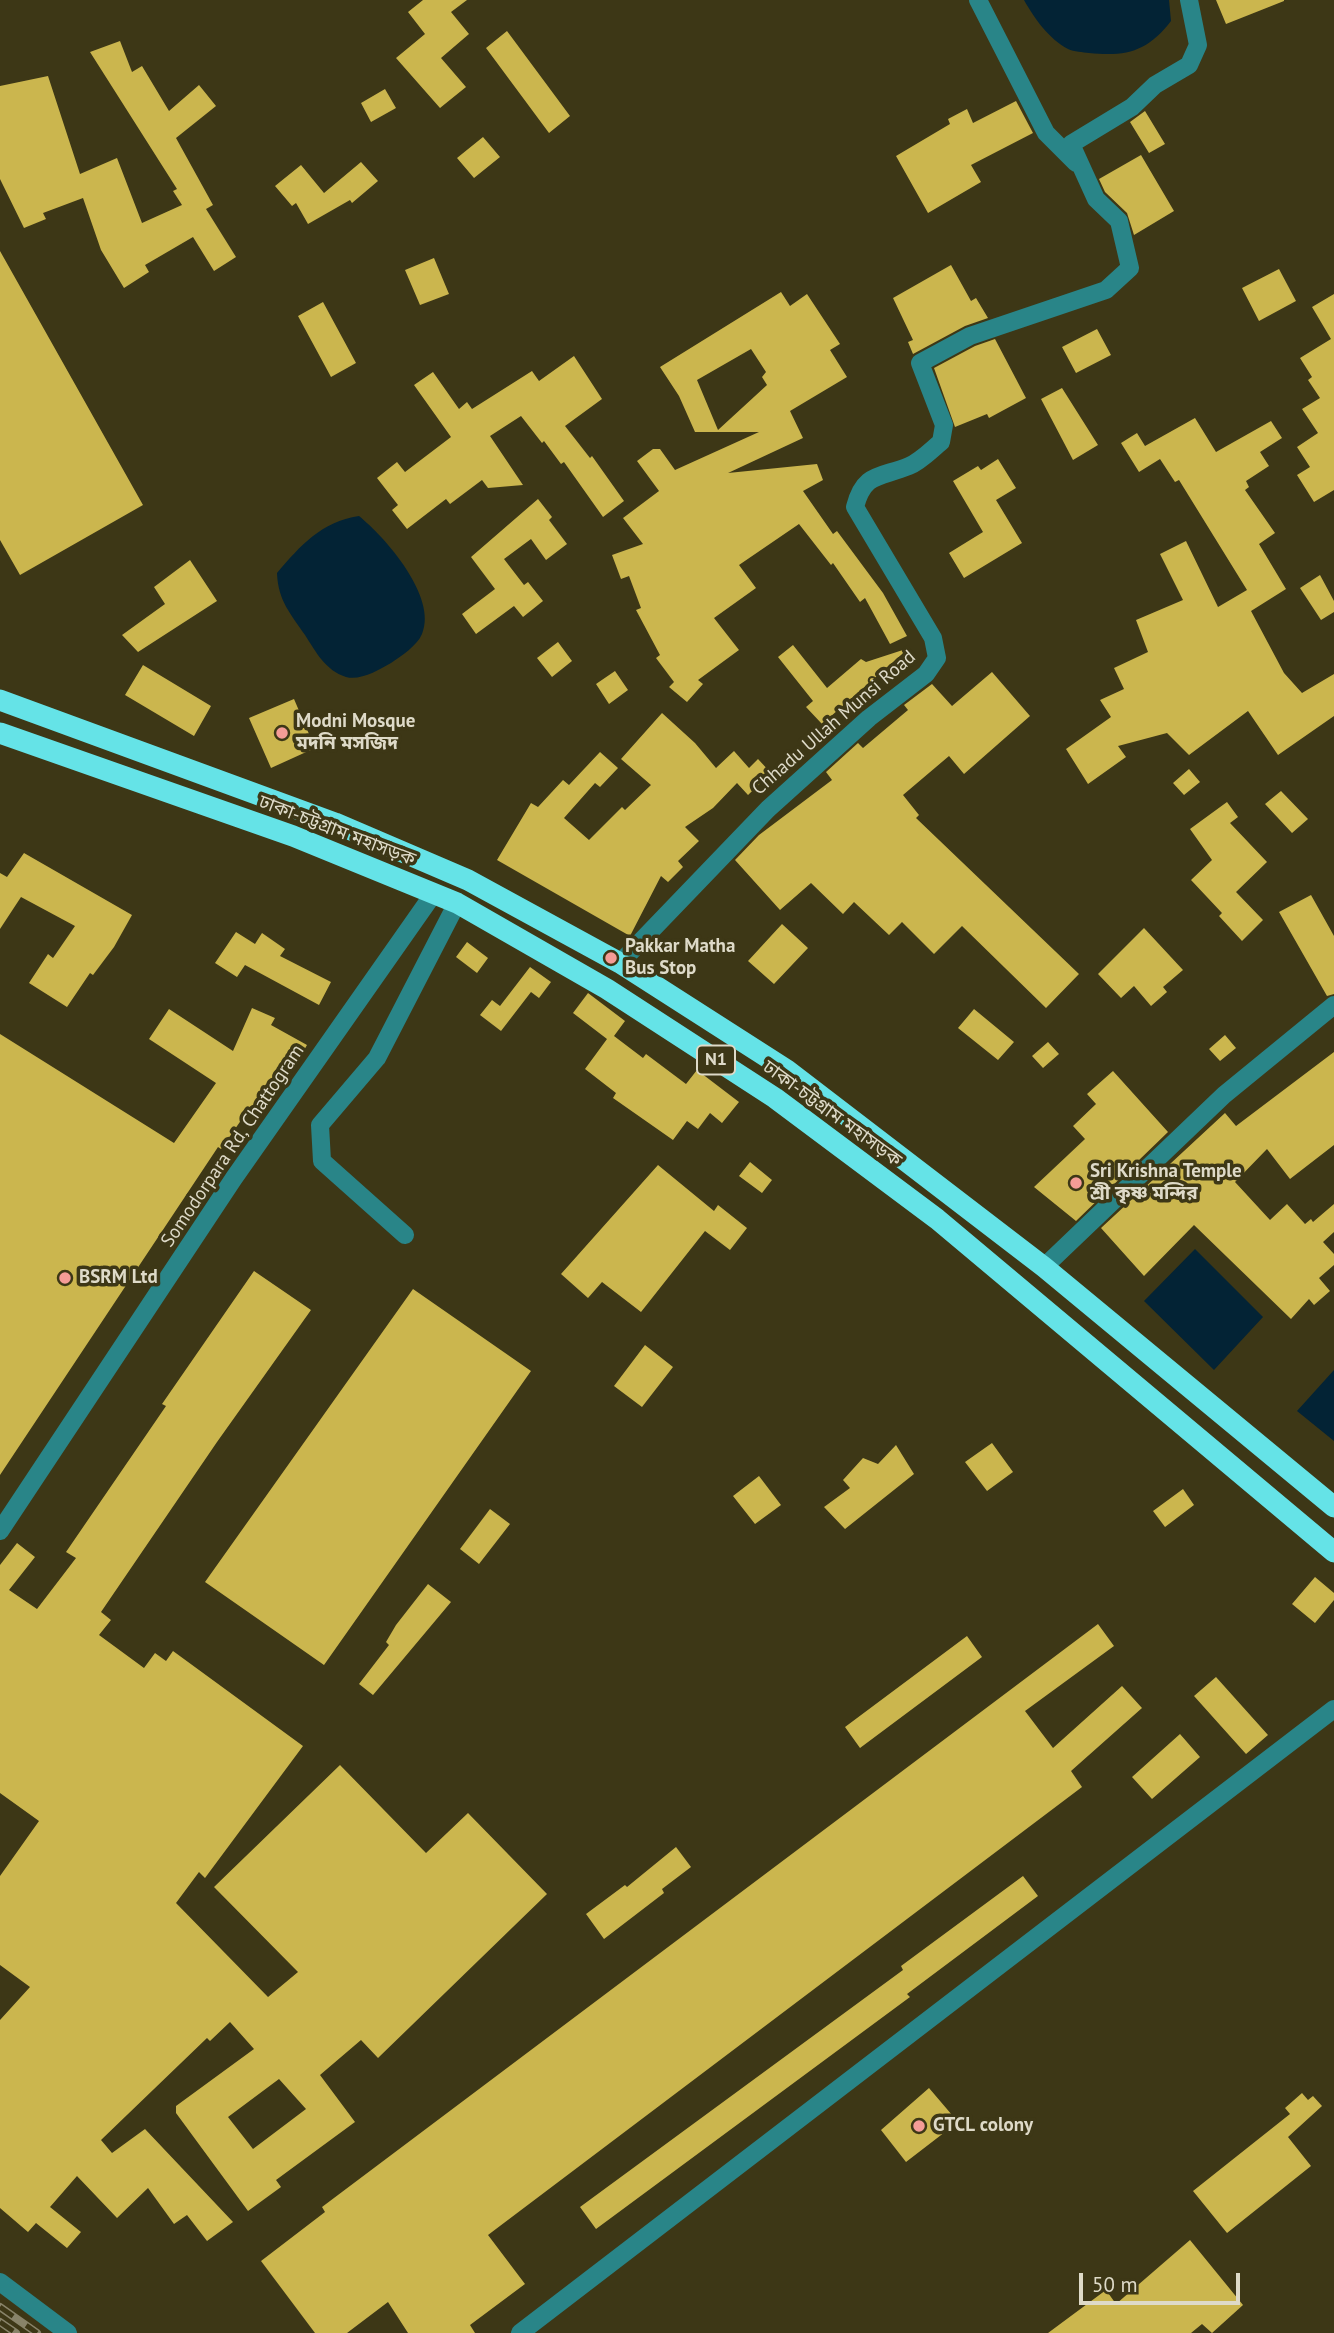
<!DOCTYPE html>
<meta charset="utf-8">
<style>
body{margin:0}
#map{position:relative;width:1334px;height:2333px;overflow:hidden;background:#3d3716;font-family:"PT Sans",sans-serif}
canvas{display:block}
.scale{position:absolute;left:1079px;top:2273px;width:161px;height:32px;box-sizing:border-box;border:4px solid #dedac8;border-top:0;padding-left:9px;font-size:21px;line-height:24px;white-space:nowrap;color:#dedac8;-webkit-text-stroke:5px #3d3716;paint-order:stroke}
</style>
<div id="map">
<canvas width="1334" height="2333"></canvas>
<div class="scale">50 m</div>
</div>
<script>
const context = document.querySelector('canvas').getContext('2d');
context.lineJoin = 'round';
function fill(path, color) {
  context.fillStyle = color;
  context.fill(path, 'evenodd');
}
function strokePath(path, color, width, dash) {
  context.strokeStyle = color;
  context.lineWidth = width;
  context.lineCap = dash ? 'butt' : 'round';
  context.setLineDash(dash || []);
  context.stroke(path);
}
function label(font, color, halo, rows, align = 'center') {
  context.font = font + ' "PT Sans","Noto Sans Bengali",sans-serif';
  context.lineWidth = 7;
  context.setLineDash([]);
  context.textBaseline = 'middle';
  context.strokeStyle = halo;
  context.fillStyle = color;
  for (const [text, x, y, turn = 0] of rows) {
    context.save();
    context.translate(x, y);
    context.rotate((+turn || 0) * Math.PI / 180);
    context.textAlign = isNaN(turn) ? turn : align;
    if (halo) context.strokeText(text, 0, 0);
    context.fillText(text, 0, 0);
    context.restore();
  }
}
const water = new Path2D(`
 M1024 0H1169L1171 21C1148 51 1127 57 1089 53 1083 52 1074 52 1068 49 1049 39 1034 18 1024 0Z
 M359 516C385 537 438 597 422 634 417 646 401 656 391 663 379 670 360 681 346 677 325 670 316 652 305 635 291 614 278 601 277 573 301 545 321 522 359 516Z
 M1195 1249 1263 1317 1214 1370 1144 1301Z
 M1334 1370V1441L1297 1411Z`);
const building = new Path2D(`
 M423 0H467L451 12 469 34 441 58 466 87 440 108 396 58 425 34 408 12Z
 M1216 0H1284V1L1226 24Z
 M507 31 570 116 549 133 486 48Z
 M120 41 132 72 142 66 169 111 199 85 216 106 176 138 213 205 206 209 236 257 214 271 193 237 145 265 149 272 124 288 101 250 83 198 43 213 46 219 24 228 0 179V86L48 76 80 174 117 158 142 223 182 205 173 191 177 189 90 52Z
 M385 89 396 108 371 122 361 103Z
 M1016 101 1033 133 971 165 981 182 928 213 896 156 950 124 948 119 967 109 973 123Z
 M1145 111 1165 144 1149 153 1130 122Z
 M483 137 500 157 474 178 457 158Z
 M1141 155 1174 211 1134 235 1127 213 1105 192 1099 179Z
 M361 162 378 181 352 203 350 200 308 224 296 203 292 206 275 186 301 165 324 193Z
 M0 251 143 505 20 575 0 540Z
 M434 258 449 294 420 305 405 270Z
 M951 265 971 301 976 298 988 318 965 326 913 354 908 342 913 340 893 298Z
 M1279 269 1296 301 1259 321 1242 288Z
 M781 292 790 306 807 294 840 344 830 350 847 377 790 411 803 438 728 473 817 464 823 480 803 491 833 534 837 531 883 593 907 636 890 644 865 598 860 602 833 563 831 565 799 524 739 565 756 588 714 618 739 650 698 680 703 684 687 702 669 687 674 682 656 658 660 655 636 610 641 608 629 576 621 579 612 555 643 544 623 518 659 491 637 461 653 449H660L675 470 759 432H695L679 396 660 367ZM751 349 766 372 762 377 767 385 718 430 697 380Z
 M1334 294V490L1314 502 1297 475 1310 467 1297 447 1318 433 1302 409 1320 398 1308 380 1312 377 1300 358 1331 339 1312 307Z
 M323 302 356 363 331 377 298 316Z
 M1097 329 1111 355 1076 373 1062 347Z
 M995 339 1026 398 989 418 987 414 955 427 934 368 975 346Z
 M574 356 602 399 565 426 590 458 592 456 624 501 603 517 564 462 561 464 544 441 542 443 521 416 490 436 523 485 488 488 482 480 450 504 446 499 407 529 392 510 398 505 377 478 397 462 405 472 451 437 414 385 433 372 459 409 467 402 472 409 532 371 539 381Z
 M1062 388 1098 445 1073 460 1041 399Z
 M1195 418 1216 452 1271 421 1282 438 1260 452 1269 466 1246 481 1249 487 1245 490 1275 533 1259 544 1286 589 1251 611 1284 673 1302 693 1334 674V716L1278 755 1248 711 1189 755 1167 733 1118 746 1126 757 1088 784 1066 749 1111 717 1100 700 1124 689 1114 668 1148 652 1136 620 1183 600 1160 554 1186 541 1218 607 1247 590 1179 480 1175 482 1160 459 1139 472 1121 443 1137 433 1145 446Z
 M998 459 1016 488 996 500 1022 543 964 578 949 553 983 532 953 481 978 466 981 470Z
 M538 499 552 517 549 520 567 544 546 560 531 539 504 559 524 585 528 582 543 601 523 617 514 606 476 634 462 614 495 589 471 557Z
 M190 560 217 601 138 652 122 635 165 604 154 587Z
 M1320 575 1334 601V612L1321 620 1300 588Z
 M558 642 572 661 552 677 537 658Z
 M793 645 827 688 861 659 866 662 909 648 822 724 806 707 813 701 778 657Z
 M143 665 211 706 194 736 125 695Z
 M615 671 628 690 609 704 596 684Z
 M992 672 1030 716 964 774 949 756 903 795 919 815 916 818 1079 974 1046 1008 962 926 934 954 902 922 889 935 854 902 843 914 811 883 780 910 735 860 759 835 832 780 826 772 858 743 863 748 908 710 904 705 932 684 952 706Z
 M294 699 315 748 271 768 249 718Z
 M662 713 695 743 716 768 734 751 749 768 758 759 771 773 748 795 737 783 713 808 685 827 699 841 678 861 683 867 668 882 661 876 630 936 497 860 531 803 538 807 563 780 569 785 600 752 618 768 600 787 595 783 564 818 589 840 622 807 625 810 651 785 621 759Z
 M1189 769 1200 782 1184 795 1173 783Z
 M1281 791 1308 819 1292 833 1265 804Z
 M1227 802 1238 817 1230 823 1267 862 1236 892 1263 920 1242 941 1219 916 1222 913 1191 880 1212 860 1190 829Z
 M24 853 132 915 114 947 93 975 90 973 67 1007 29 983 48 954 53 958 75 926 21 897 0 929V873L7 877Z
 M1311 895 1334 936V994L1327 996 1279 912Z
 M782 924 808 948 774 984 748 961Z
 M1144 928 1183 970 1163 987 1167 992 1151 1006 1134 986 1121 998 1098 974Z
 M236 932 255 944 262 933 285 949 280 956 331 982 319 1005 245 965 237 977 215 963Z
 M467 942 488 958 477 973 456 957Z
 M530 967 551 982 539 998 531 992 501 1031 480 1015 492 1000 500 1006Z
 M588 993 625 1021 614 1036 643 1058 646 1054 686 1084 697 1070 739 1102 722 1123 710 1113 698 1129 687 1121 673 1140 613 1098 616 1093 585 1069 607 1039 573 1013Z
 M252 1008 275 1018 271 1025 307 1045 291 1073 284 1069 256 1110 251 1106 221 1149 218 1147 0 1475V1034L174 1143 216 1083 149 1039 169 1009 233 1051Z
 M974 1009 1014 1042 998 1060 958 1028Z
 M1225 1035 1236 1048 1220 1061 1209 1049Z
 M1048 1042 1059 1054 1043 1068 1032 1056Z
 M1334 1052V1145L1290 1179 1267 1149 1235 1182 1270 1220 1287 1204 1305 1224 1311 1219 1313 1222 1334 1204V1232L1323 1242 1334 1254V1265L1319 1278 1330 1291 1314 1305 1309 1299 1291 1319 1194 1225 1144 1276 1101 1228 1225 1113 1236 1126Z
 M1113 1071 1168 1132 1076 1221 1034 1187 1085 1139 1073 1126 1096 1104 1087 1094Z
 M750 1162 772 1180 762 1193 739 1176Z
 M658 1165 714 1211 718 1205 747 1228 730 1250 705 1231 641 1312 602 1282 588 1298 561 1274Z
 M254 1271 311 1310 217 1442 101 1612 111 1620 99 1635 144 1668 155 1653 166 1661 173 1651 303 1746 205 1878 199 1872 176 1903 268 1997 298 1972 214 1887 340 1765 426 1853 468 1813 547 1894 378 2058 361 2040 320 2075 355 2122 276 2180 281 2187 248 2211 176 2113V2106L254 2049 230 2022 210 2041 207 2038 101 2140 112 2153 145 2129 233 2222 207 2241 187 2215 174 2224 148 2188 117 2218 77 2176 50 2207 81 2232 67 2248 36 2223 28 2232 0 2208V2020L30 1987 0 1965V1876L39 1821 0 1793V1565L17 1543 35 1557 9 1590 37 1609 76 1558 66 1552 166 1406 162 1404ZM279 2079 306 2109 253 2149 228 2117Z
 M413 1289 531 1371 324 1665 205 1582Z
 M645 1345 673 1367 642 1407 614 1386Z
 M992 1443 1013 1472 987 1491 965 1462Z
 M896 1445 914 1474 845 1529 824 1507 850 1488 843 1480 863 1458 878 1464Z
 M759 1476 781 1505 755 1524 733 1496Z
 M1183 1489 1194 1505 1165 1527 1153 1511Z
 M490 1509 510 1524 479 1564 460 1549Z
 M1315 1577 1334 1593V1600L1315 1623 1292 1604Z
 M428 1584 451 1602 373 1695 359 1684 389 1645 386 1642 396 1625Z
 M1098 1624 1114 1646 1025 1711 1053 1748 1122 1686 1142 1708 1071 1771 1082 1787 488 2235 525 2284 470 2325 475 2333H408L388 2302 347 2333H315L261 2261 325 2212 322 2207Z
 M967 1636 982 1657 860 1748 845 1727Z
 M1216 1677 1268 1735 1246 1754 1194 1696Z
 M1180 1734 1200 1757 1152 1799 1132 1777Z
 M676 1847 691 1867 662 1889 664 1893 604 1939 586 1914 625 1885 627 1887Z
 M1023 1876 1038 1896 907 1994 910 1997 596 2229 580 2207 903 1970 901 1966Z
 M929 2088 958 2122 906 2162 881 2130Z
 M1302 2093 1308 2100 1313 2096 1322 2106 1288 2137 1311 2166 1227 2233 1193 2191 1290 2114 1285 2108Z
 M1190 2240 1243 2305 1212 2333 1202 2324 1191 2333H1048L1106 2290 1116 2304Z`);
const minor = new Path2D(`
 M978 0 1046 133 1076 163
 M620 963 768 809 869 718 926 674 937 658 933 638 855 507C864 472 880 478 909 466 921 461 931 450 941 442L944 425 920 363 970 336 1106 290 1130 268 1119 221 1096 199 1071 144 1132 107 1155 85 1189 65 1198 45 1189 0
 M405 1235 322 1161 320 1125 377 1058 457 903
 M1044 1267 1224 1095 1334 1005
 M0 1531 234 1178 434 893
 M0 2282 68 2333
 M520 2333 1334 1709`);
const highway = new Path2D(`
 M0 700 335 823 468 880 620 963 787 1070 1044 1267 1334 1507
 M0 733 293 836 457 903 607 989 775 1098 937 1219 1334 1552`);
const rail = new Path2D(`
 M0 2307 37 2333
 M0 2322 16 2333`);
const markers = [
 [282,733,7,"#f59c96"],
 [611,958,7,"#f59c96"],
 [1076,1183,7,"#f59c96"],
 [65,1278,7,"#f59c96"],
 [919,2126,7,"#f59c96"]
];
const shields = [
 [716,1060,38]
];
const shieldNames = [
 ["N1",716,1060]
];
const poiNames = [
 ["Modni Mosque",296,722],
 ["মদনি মসজিদ",296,744],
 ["Pakkar Matha",625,947],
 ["Bus Stop",625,969],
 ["Sri Krishna Temple",1090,1172],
 ["শ্রী কৃষ্ণ মন্দির",1090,1194],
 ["BSRM Ltd",79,1278],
 ["GTCL colony",933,2126]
];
const streetNames = [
 ["Chhadu Ullah Munsi Road",834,723,-41],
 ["ঢাকা-চট্টগ্রাম মহাসড়ক",337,831,21],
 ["ঢাকা-চট্টগ্রাম মহাসড়ক",832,1114,36],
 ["Somodorpara Rd, Chattogram",233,1146,-56]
];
fill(water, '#032335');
fill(building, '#cbb64e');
strokePath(minor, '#298588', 18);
strokePath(highway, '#65e3e7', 21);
strokePath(rail, '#888369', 8);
strokePath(rail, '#3d3716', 5, [16]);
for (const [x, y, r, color] of markers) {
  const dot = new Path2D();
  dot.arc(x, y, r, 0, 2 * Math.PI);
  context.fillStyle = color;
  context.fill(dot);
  strokePath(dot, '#3d3716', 2.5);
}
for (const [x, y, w] of shields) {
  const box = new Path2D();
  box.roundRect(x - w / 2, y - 14.5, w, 29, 5);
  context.fillStyle = '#3d3716';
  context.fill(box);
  strokePath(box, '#dedac8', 2);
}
label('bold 18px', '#dedac8', null, shieldNames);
label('bold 19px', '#dedac8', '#3d3716', poiNames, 'left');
label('19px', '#dedac8', '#3d3716', streetNames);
</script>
